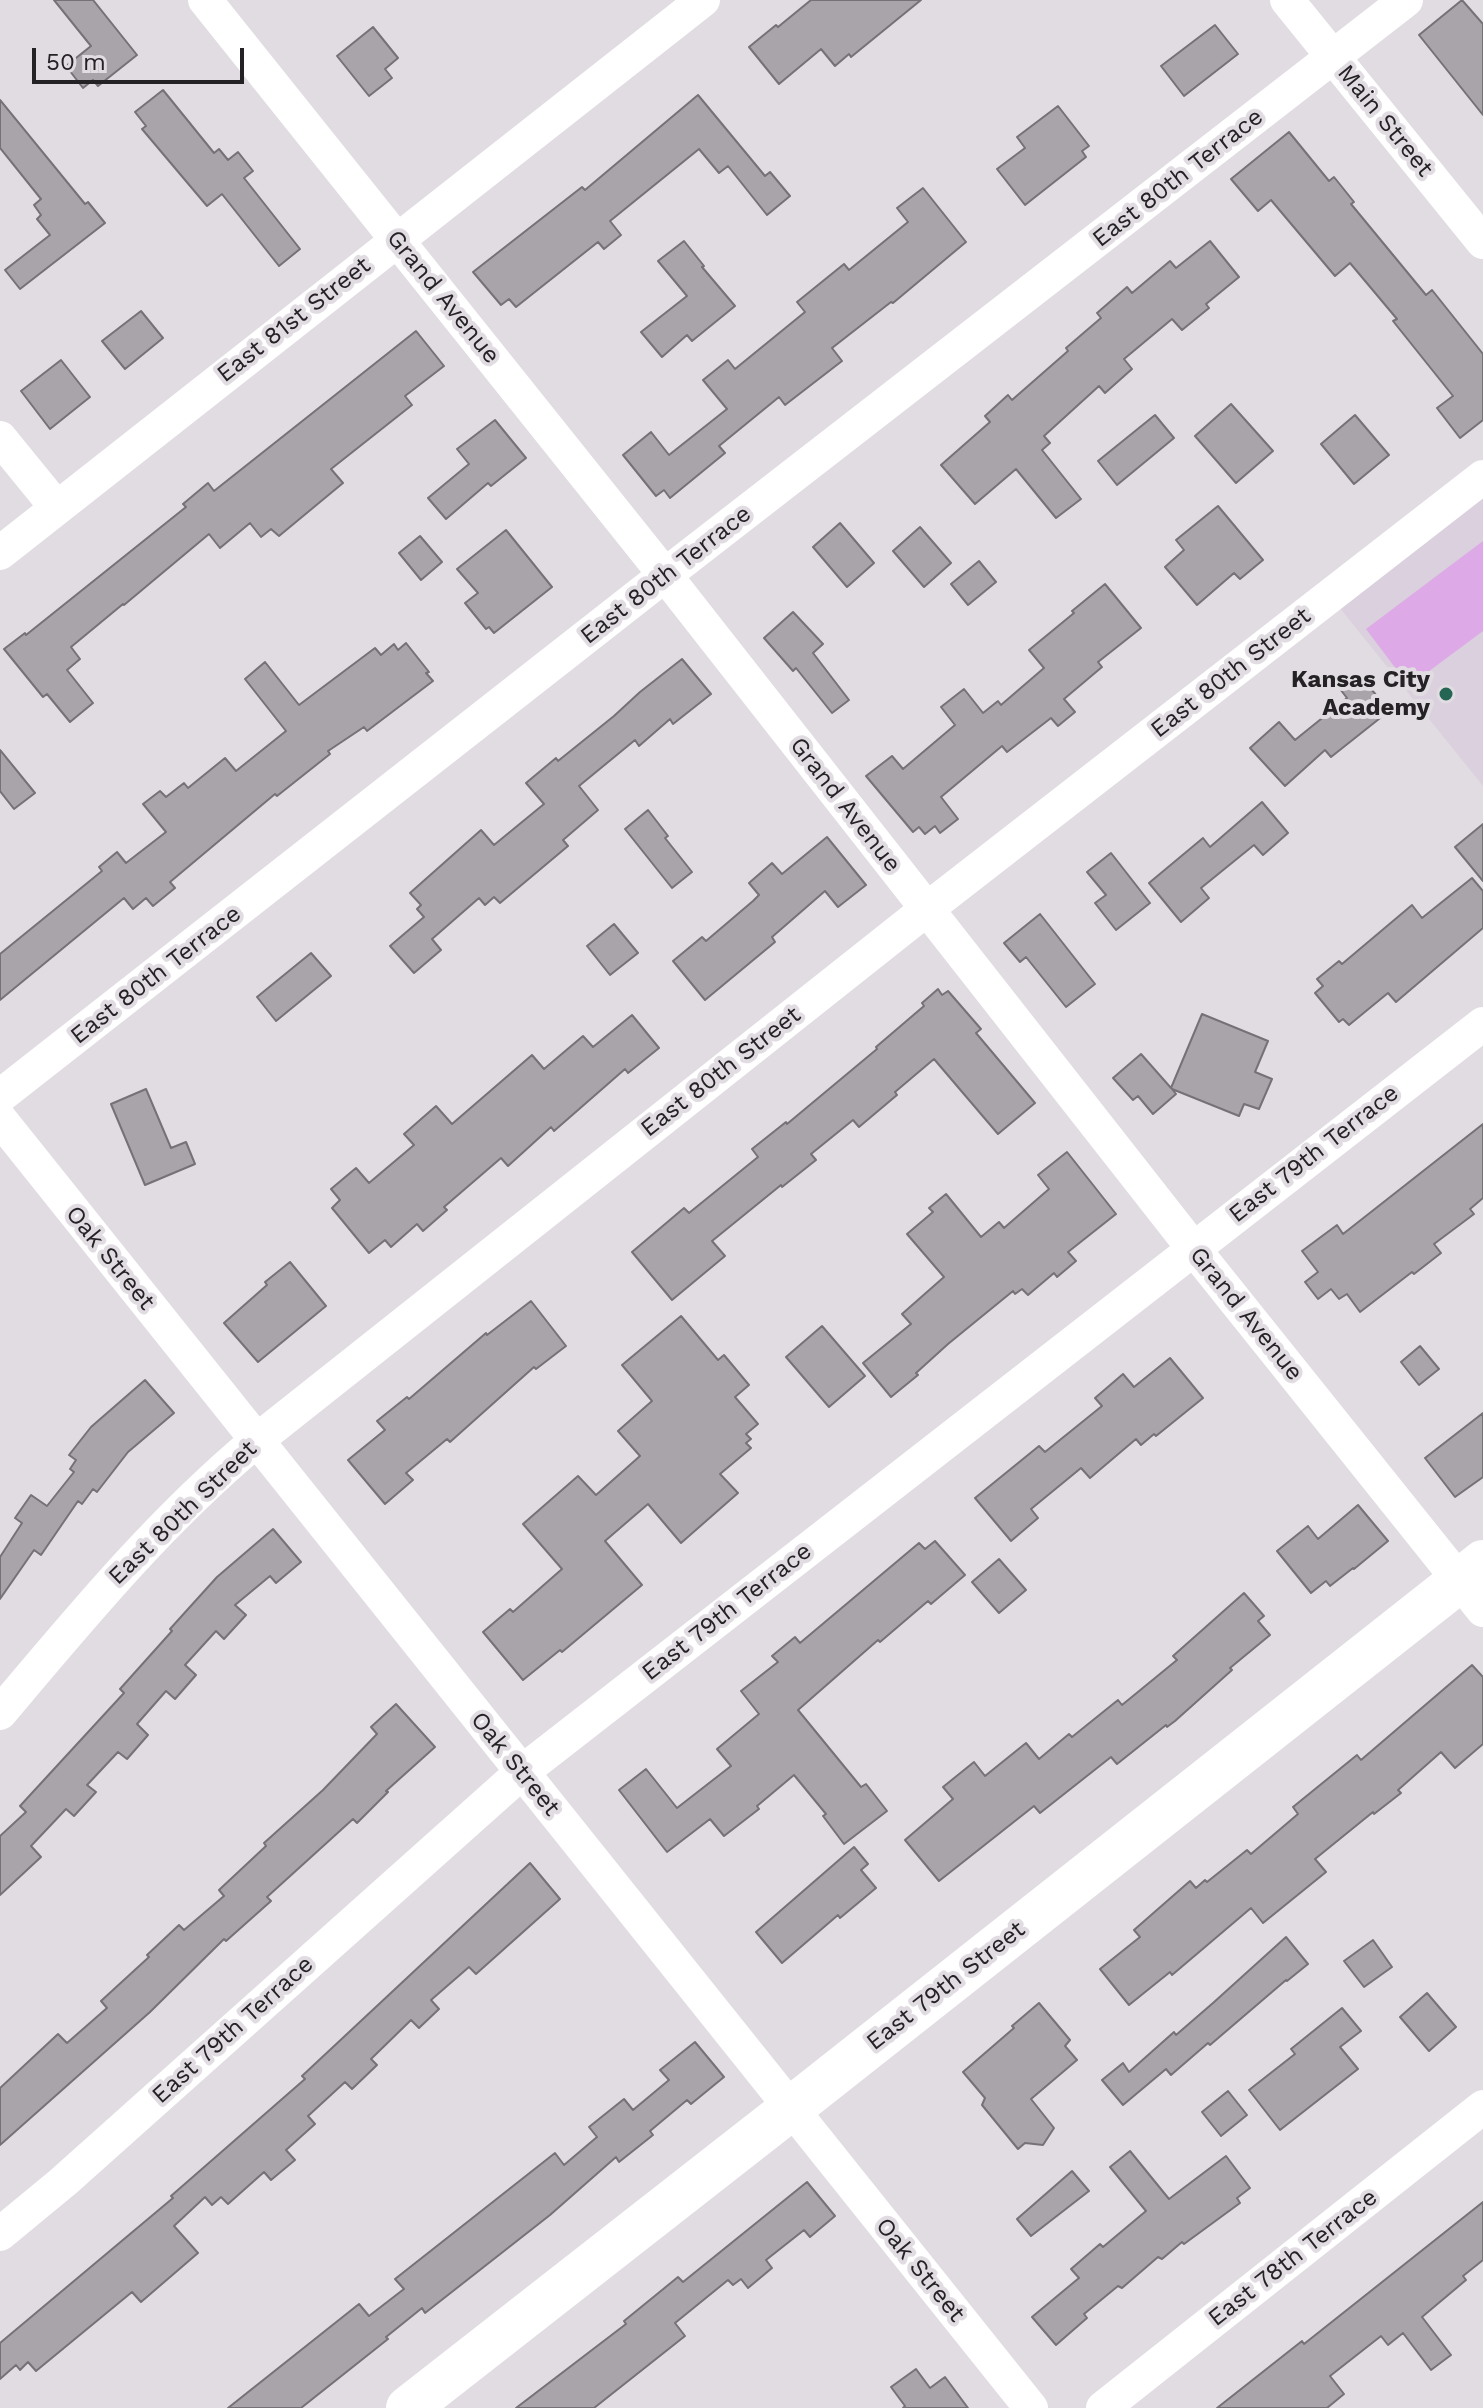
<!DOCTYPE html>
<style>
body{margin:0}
#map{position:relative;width:1483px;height:2408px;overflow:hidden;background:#e1dce2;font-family:"Work Sans",sans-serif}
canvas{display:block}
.scale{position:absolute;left:32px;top:48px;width:212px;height:36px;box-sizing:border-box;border:4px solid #242224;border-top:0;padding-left:10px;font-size:24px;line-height:28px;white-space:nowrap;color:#242224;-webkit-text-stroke:6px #e1dce2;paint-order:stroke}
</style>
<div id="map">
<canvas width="1483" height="2408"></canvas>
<div class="scale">50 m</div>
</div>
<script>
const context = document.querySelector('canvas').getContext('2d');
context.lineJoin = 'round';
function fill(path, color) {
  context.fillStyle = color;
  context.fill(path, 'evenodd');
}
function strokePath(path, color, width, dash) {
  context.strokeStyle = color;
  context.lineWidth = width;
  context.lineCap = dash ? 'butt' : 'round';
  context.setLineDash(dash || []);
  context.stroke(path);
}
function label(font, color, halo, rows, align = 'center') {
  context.font = font + ' "Work Sans",sans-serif';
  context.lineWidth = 8;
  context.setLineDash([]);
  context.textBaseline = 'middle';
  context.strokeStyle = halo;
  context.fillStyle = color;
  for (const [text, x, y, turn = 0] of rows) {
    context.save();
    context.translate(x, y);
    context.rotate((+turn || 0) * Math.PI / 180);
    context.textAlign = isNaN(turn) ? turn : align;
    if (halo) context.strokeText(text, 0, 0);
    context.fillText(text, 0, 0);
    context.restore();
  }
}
const built = new Path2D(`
 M1483 487V786L1335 602Z`);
const green = new Path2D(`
 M1483 541V631L1409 686 1366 629Z`);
const building = new Path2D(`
 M54 0H93L137 55 98 86 93 80 83 88 66 66 91 46Z
 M811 0H921L851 57 849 54 835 66 821 49 779 84 749 47 776 25 778 27Z
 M1462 0 1483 24V115L1419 35Z
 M1215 25 1238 54 1184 96 1161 66Z
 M373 27 398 58 385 69 392 78 369 96 337 56Z
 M163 90 214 153 219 149 228 160 238 152 253 171 244 178 300 249 279 266 222 194 207 206 142 129 146 126 135 112Z
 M698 95 765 176 770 172 790 196 767 215 728 166 719 173 699 149 610 221 621 235 604 249 598 242 516 307 509 299 501 305 473 272 582 187 585 190Z
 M0 100 85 204 88 202 105 223 20 289 5 270 50 235 37 219 41 215 34 205 41 199 0 148Z
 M1058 106 1089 146 1082 151 1086 157 1025 205 997 169 1025 148 1017 137Z
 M1289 132 1329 181 1334 177 1354 202 1351 204 1426 295 1432 290 1483 354V420L1460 438 1437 408 1453 396 1393 321 1397 319 1350 263 1335 276 1271 200 1258 211 1231 179Z
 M923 188 966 242 893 303 891 302 832 348 842 361 785 405 779 397 719 446 725 453 670 498 664 490 656 496 623 455 651 432 669 455 727 409 703 380 728 360 735 369 805 312 797 302 844 264 849 270 908 222 897 208Z
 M684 241 704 266 702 267 735 306 692 341 687 335 662 357 641 332 687 296 658 261Z
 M1210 241 1239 277 1206 304 1209 308 1182 330 1172 319 1124 359 1132 369 1105 393 1099 386 1044 436 1050 443 1042 450 1081 499 1056 518 1016 469 975 504 941 465 990 422 985 416 1008 395 1012 400 1068 351 1066 348 1101 318 1097 313 1127 287 1132 293 1170 261 1176 268Z
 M141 311 163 338 125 369 102 341Z
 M416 331 444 366 405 396 412 405 331 469 343 483 279 536 271 529 261 537 250 523 220 548 209 534 124 605 123 604 71 647 80 659 67 670 93 703 70 722 47 694 43 697 4 649 25 633 26 635 186 507 183 504 208 483 214 491Z
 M61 360 90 397 50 429 21 391Z
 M1231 404 1273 451 1236 483 1195 436Z
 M1155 415 1174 438 1117 485 1098 461Z
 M1355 415 1389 455 1354 484 1321 444Z
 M495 420 526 458 491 486 488 483 446 519 428 498 469 464 457 449Z
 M1218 506 1263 560 1240 579 1234 573 1197 605 1165 567 1184 550 1176 540Z
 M840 523 874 563 847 587 813 547Z
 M920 527 951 563 924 587 893 551Z
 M506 530 552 587 494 633 489 627 486 629 465 603 478 593 457 569Z
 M420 536 442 562 421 580 399 553Z
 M979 561 996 582 968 605 951 584Z
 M1105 584 1141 628 1098 662 1102 667 1064 699 1075 712 1058 726 1051 718 1007 752 1002 746 941 797 958 819 940 833 935 826 925 834 919 827 913 832 866 776 892 756 903 769 955 725 941 707 964 689 983 713 998 701 1001 705 1044 668 1029 650 1074 613 1072 611Z
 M793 612 823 644 813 653 849 700 832 713 796 668 793 671 764 638Z
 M406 643 429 672 426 673 433 681 367 731 364 727 328 751 330 754 277 796 275 794 170 882 175 888 153 906 146 898 133 909 124 898 0 1000V954L102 871 99 867 117 852 126 863 166 832 143 804 160 791 166 797 184 783 188 788 225 758 236 771 286 731 245 679 265 662 299 705 375 648 381 655 394 644 398 650Z
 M682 659 711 694 673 724 670 719 639 746 635 740 579 786 598 810 563 840 568 846 500 903 494 897 485 905 479 898 432 939 441 950 414 973 390 946 424 917 417 909 421 905 410 893 481 830 494 845 544 804 526 783 556 758 558 761 614 716 640 692Z
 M1359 674 1389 711 1331 757 1325 750 1285 786 1250 748 1279 722 1295 740 1347 698 1340 689Z
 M0 750 35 793 14 809 0 791Z
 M1262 802 1288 833 1263 855 1254 845 1201 888 1209 898 1181 922 1149 883 1203 838 1210 847Z
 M648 810 668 836 665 838 692 872 672 888 625 829Z
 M1483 824V881L1455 847Z
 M827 837 866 885 838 907 825 891 772 937 775 942 705 1000 673 961 702 937 706 941 753 901 759 895 749 883 772 863 782 874Z
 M1111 853 1150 903 1116 930 1095 903 1106 895 1087 872Z
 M1472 878 1483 891V928L1396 1002 1388 993 1349 1025 1343 1019 1339 1022 1315 993 1323 986 1317 979 1339 961 1342 964 1412 905 1422 918Z
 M1040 914 1095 984 1066 1007 1026 957 1020 962 1004 943Z
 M614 924 638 953 610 975 587 946Z
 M311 953 331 976 276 1021 257 997Z
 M938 989 942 995 948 991 981 1029 976 1033 1035 1103 998 1134 934 1059 895 1092 897 1095 859 1127 853 1120 811 1154 816 1160 782 1187 781 1185 712 1241 725 1256 672 1300 632 1252 684 1208 689 1213 758 1157 752 1149 786 1122 787 1124 877 1049 876 1047 924 1006 922 1003Z
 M1202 1014 1268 1041 1255 1072 1272 1079 1259 1109 1244 1104 1239 1116 1172 1089 1176 1094 1153 1114 1138 1096 1133 1100 1113 1078 1141 1054 1171 1088Z
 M632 1015 659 1048 628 1073 625 1069 554 1131 551 1127 508 1166 501 1158 444 1207 447 1210 423 1231 417 1224 391 1247 385 1240 369 1253 332 1208 340 1200 331 1189 356 1168 369 1183 414 1145 404 1134 436 1106 452 1124 532 1055 544 1069 583 1036 593 1047Z
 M146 1089 171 1148 186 1142 195 1164 145 1185 111 1104Z
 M1483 1124V1198L1470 1209 1474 1214 1434 1244 1441 1253 1414 1274 1412 1272 1360 1312 1347 1294 1339 1299 1331 1289 1318 1299 1305 1282 1318 1272 1302 1251 1337 1225 1343 1234Z
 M1067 1152 1116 1214 1068 1252 1076 1261 1057 1277 1054 1273 1028 1295 1022 1289 1015 1294 1013 1291 948 1344 916 1373 918 1375 891 1397 863 1363 911 1324 902 1314 944 1277 907 1234 933 1212 929 1208 946 1194 981 1237 999 1222 1004 1228 1049 1189 1038 1175Z
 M290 1262 326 1306 258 1362 224 1323 267 1285 265 1282Z
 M531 1301 566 1346 536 1369 534 1367 450 1442 447 1439 406 1473 413 1480 385 1504 348 1460 385 1430 377 1421 407 1397 409 1399 486 1333 487 1335Z
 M681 1316 718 1360 724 1355 749 1385 735 1397 758 1424 746 1434 751 1439 746 1443 751 1448 720 1474 738 1493 681 1543 648 1504 605 1541 642 1585 562 1652 560 1650 523 1680 483 1632 510 1609 513 1612 562 1569 523 1524 578 1476 596 1495 640 1456 618 1431 652 1401 622 1365Z
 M822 1326 865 1376 829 1407 786 1357Z
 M1420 1346 1439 1369 1419 1385 1401 1362Z
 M1170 1358 1203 1398 1156 1436 1154 1434 1141 1445 1136 1439 1090 1478 1081 1468 1031 1509 1038 1518 1011 1541 975 1498 1039 1446 1045 1452 1102 1406 1095 1398 1123 1374 1134 1387Z
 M145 1380 174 1413 128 1452 97 1492 93 1489 82 1504 78 1501 41 1555 34 1550 0 1599V1557L22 1523 15 1518 31 1495 47 1506 74 1472 70 1469 76 1460 69 1455 91 1427Z
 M1483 1413V1477L1455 1497 1425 1458Z
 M1358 1505 1388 1541 1354 1569 1353 1568 1330 1586 1326 1581 1311 1593 1277 1551 1308 1526 1318 1539Z
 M273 1529 301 1562 276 1583 270 1576 235 1605 246 1615 224 1639 216 1631 185 1665 196 1675 175 1699 166 1691 137 1724 148 1735 127 1759 118 1752 87 1785 96 1792 74 1816 66 1809 31 1846 41 1857 0 1895V1836L26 1812 20 1806 124 1693 120 1689 172 1631 170 1629 217 1577Z
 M935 1541 965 1575 931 1604 928 1601 880 1642 878 1640 798 1710 861 1787 866 1784 887 1811 844 1844 823 1816 826 1814 794 1775 757 1806 759 1809 724 1836 710 1819 667 1852 619 1790 646 1769 677 1808 731 1766 717 1749 759 1714 741 1691 778 1662 772 1656 795 1637 800 1643 919 1543 925 1549Z
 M999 1559 1026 1590 999 1613 972 1582Z
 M1244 1593 1264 1616 1258 1621 1270 1635 1230 1668 1232 1670 1175 1721 1167 1727 1166 1725 1117 1764 1111 1757 1040 1813 1034 1806 939 1881 905 1840 953 1799 943 1787 974 1762 985 1776 1026 1743 1039 1759 1069 1734 1072 1737 1118 1700 1122 1705 1177 1660 1173 1656Z
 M1472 1665 1483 1677V1744L1455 1768 1441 1752 1398 1790 1401 1793 1374 1814 1373 1812 1315 1859 1326 1872 1263 1923 1251 1908 1172 1975 1170 1972 1129 2005 1100 1969 1140 1937 1134 1930 1190 1881 1196 1888 1205 1880 1207 1882 1247 1850 1251 1854 1298 1814 1293 1807 1357 1755 1361 1760Z
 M396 1704 435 1747 386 1791 388 1792 357 1823 353 1819 267 1897 271 1901 226 1941 224 1939 150 2012 0 2145V2088L58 2034 67 2043 107 2008 101 2001 149 1957 147 1955 179 1925 184 1930 224 1896 219 1890 266 1846 264 1843 323 1790 377 1734 371 1727Z
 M854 1847 868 1864 861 1870 876 1888 840 1918 838 1915 782 1963 756 1932Z
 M530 1863 560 1899 476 1974 469 1967 431 2000 439 2009 419 2028 411 2020 371 2059 377 2065 352 2089 345 2082 308 2116 315 2124 286 2150 295 2160 271 2180 264 2172 228 2204 221 2197 212 2205 205 2197 174 2226 198 2253 141 2302 132 2292 36 2371 28 2362 20 2370 16 2365 0 2379V2343L173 2198 171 2196 305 2079 302 2076Z
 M1286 1937 1308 1964 1287 1981 1286 1980 1210 2045 1208 2043 1171 2075 1166 2069 1123 2105 1102 2080 1123 2063 1129 2072 1174 2032 1176 2035 1213 2003Z
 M1373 1940 1392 1967 1364 1987 1344 1961Z
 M1427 1993 1456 2027 1429 2051 1400 2017Z
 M1039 2003 1070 2040 1065 2046 1077 2060 1031 2099 1054 2128 1043 2145 1025 2143 1018 2149 982 2105 985 2098 963 2072 1014 2028 1012 2026Z
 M1342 2008 1361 2031 1340 2047 1358 2069 1280 2130 1249 2090 1295 2054 1291 2049Z
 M695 2042 724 2077 691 2104 687 2100 650 2131 653 2135 619 2162 616 2157 550 2215 425 2313 422 2308 386 2337 388 2339 301 2408H228L359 2304 369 2316 404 2289 395 2279 555 2153 564 2165 597 2137 589 2127 624 2099 633 2110 669 2080 660 2070Z
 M1228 2091 1247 2115 1221 2136 1202 2112Z
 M1130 2151 1169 2199 1226 2156 1250 2188 1237 2198 1240 2203 1184 2244 1182 2242 1162 2259 1158 2257 1122 2288 1118 2286 1084 2314 1087 2318 1056 2345 1032 2317 1079 2278 1071 2269 1100 2244 1103 2247 1146 2211 1110 2167Z
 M1072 2171 1089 2191 1031 2236 1017 2219Z
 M807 2182 835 2216 810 2237 804 2230 766 2260 772 2268 748 2288 741 2279 733 2285 728 2280 675 2323 685 2336 594 2408H516L626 2324 624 2321 678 2277 683 2282Z
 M1483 2202V2260L1463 2276 1466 2280 1422 2317 1451 2355 1431 2370 1403 2333 1388 2345 1381 2336 1330 2376 1344 2394 1327 2408H1217L1302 2341 1304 2344Z
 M916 2369 930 2388 945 2377 968 2408H903L905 2406 891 2387Z`);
const street = new Path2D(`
 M205 0 665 575 1193 1248 1483 1610
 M1287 0 1483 242
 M0 438 57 508
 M0 553 703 0
 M0 1096 665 575 1406 0
 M0 1119 1031 2408
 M0 1713C81 1617 160 1521 256 1441L927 909 1483 477
 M0 2234 63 2182 522 1772 1483 1024
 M1103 2408 1483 2107`);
const secondary = new Path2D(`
 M408 2408 775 2121 1483 1562`);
const markers = [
 [1446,694,8,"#256553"]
];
const streetNames = [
 ["Main Street",1385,121,51],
 ["East 80th Terrace",1178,178,-38],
 ["Grand Avenue",443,297,51],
 ["East 81st Street",294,320,-38],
 ["East 80th Terrace",666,575,-38],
 ["East 80th Street",1231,673,-38],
 ["Grand Avenue",845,805,52],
 ["East 80th Terrace",156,975,-38],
 ["East 80th Street",721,1072,-38],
 ["East 79th Terrace",1314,1154,-38],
 ["Oak Street",110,1258,51],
 ["Grand Avenue",1246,1314,51],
 ["East 80th Street",183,1513,-44],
 ["East 79th Terrace",727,1612,-38],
 ["Oak Street",515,1764,51],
 ["East 79th Street",946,1986,-38],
 ["East 79th Terrace",233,2030,-42],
 ["East 78th Terrace",1293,2258,-38],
 ["Oak Street",920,2270,51]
];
const poiNames = [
 ["Kansas City",1430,680],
 ["Academy",1430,708]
];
fill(built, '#dbd0dd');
fill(green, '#dda9e6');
fill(building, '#a9a4aa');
strokePath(building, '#757176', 2);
strokePath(street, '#fff', 34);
strokePath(secondary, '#fff', 44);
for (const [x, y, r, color] of markers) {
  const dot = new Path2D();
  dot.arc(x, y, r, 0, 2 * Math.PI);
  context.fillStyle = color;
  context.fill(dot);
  strokePath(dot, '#e1dce2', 3);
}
label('24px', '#242224', '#e1dce2', streetNames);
label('bold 24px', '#242224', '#e1dce2', poiNames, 'right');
</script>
